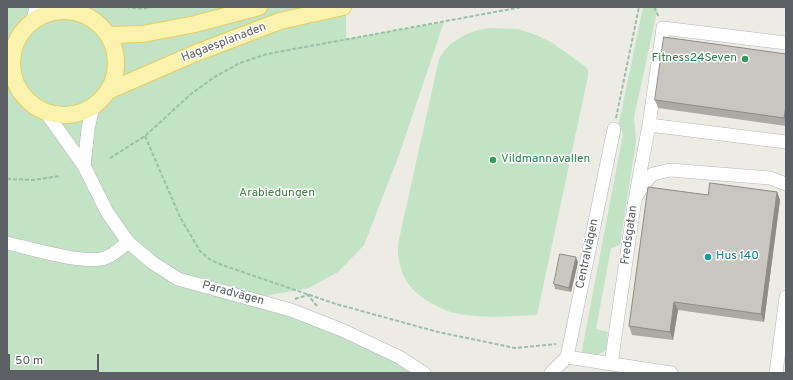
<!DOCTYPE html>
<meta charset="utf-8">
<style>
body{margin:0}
#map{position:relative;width:793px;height:380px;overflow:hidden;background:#edece4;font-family:Overpass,sans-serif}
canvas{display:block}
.frame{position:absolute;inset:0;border:8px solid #5c5f63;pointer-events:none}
.scale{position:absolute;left:8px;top:354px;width:91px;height:18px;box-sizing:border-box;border:2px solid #5c5f63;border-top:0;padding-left:5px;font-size:12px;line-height:14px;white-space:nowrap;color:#5c5f63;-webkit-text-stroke:3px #fff;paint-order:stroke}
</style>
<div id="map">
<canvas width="793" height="380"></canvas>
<div class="frame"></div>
<div class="scale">50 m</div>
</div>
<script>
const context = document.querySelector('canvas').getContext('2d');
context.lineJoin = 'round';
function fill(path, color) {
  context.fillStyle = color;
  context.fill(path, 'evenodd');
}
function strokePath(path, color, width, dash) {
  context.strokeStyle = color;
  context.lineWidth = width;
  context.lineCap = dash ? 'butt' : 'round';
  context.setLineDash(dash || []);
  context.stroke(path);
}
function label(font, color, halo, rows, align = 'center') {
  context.font = font + ' Overpass,sans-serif';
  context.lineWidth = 3;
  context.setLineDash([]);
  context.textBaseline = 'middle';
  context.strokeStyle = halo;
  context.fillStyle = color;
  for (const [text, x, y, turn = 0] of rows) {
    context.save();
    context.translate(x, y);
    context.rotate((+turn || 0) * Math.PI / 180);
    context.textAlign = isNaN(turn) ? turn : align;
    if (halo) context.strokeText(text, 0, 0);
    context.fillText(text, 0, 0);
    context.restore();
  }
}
const green = new Path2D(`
 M7 7H346V39L444 22 399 155 364 245 338 272 309 288 270 295 262 301 424 373H7Z
 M643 7H658L634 117 636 142 620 245 611 248 596 329 608 332 606 350 594 358 581 355 623 134 619 123Z
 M489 28 518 29 536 35 551 42 585 66 588 70V76L537 315C510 316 482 319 455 313 448 312 441 308 435 305 409 292 397 274 398 244L439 59C450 40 468 31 489 28Z`);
const path = new Path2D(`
 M126 7 142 9 152 7
 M654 7 659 17
 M616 118 639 7
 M145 136 180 217 200 251 209 259 222 265 336 304 438 332 515 348 556 344
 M110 158 145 136 191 94 216 76 240 63 267 54 522 7
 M7 179 33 180 60 176
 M295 299 308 295 317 306`);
const minor = new Path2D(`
 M71 7 74 12
 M33 21 36 7
 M786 43 663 28 649 125 786 142
 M45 111 84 166 107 212 128 242 153 263 178 279 291 310 342 330 399 357 424 373
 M84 166 88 129 93 106
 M636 194 649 125
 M7 243C29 248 86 265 105 258 114 255 121 248 128 242
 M567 357 671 373
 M611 364 635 199 643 185 653 174 670 170 770 178 786 184
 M551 373 567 357 614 129
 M776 373 786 297`);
const major = new Path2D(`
 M12 63a52 52 0 1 1 104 0a52 52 0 1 1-104 0Z
 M108 35 143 34 195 24 259 7
 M108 91 196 53 280 21 343 7`);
const wall = new Path2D(`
 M786 54V126L658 108 655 100Z
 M777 192 780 200 764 322 678 310 673 340 632 335 629 326 708 195Z
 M578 262 571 292 555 289 554 284Z`);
const shadedWall = new Path2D(`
 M786 105V122L784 118Z
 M777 192 780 200 764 322 761 314Z
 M576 257 578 262 571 292 569 288Z
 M674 302 678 310 673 340 670 332Z`);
const building = new Path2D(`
 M664 37 786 54V105L784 118 655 100Z
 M710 183 777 192 761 314 674 302 670 332 629 326 648 187 708 195Z
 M560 254 576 257 569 288 554 284Z`);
const markers = [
 [745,59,4,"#2e9e5b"],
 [493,160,4,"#2e9e5b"],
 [708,257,4,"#0f9aa8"]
];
const streetNames = [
 ["Hagaesplanaden",224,43,-21],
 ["Fredsgatan",630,235,-82],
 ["Centralvägen",588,254,-78],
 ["Paradvägen",233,294,15]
];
const leisureNames = [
 ["Fitness24Seven",737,59],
 ["Vildmannavallen",501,160,"left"]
];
const parkNames = [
 ["Arabiedungen",277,194]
];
const cultureNames = [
 ["Hus 140",716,257]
];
fill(green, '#c2e3c4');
strokePath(minor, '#b4b6ba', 14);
strokePath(major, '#e8cc62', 18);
strokePath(path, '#9ac1a8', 2, [4, 2]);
strokePath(minor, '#fff', 13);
strokePath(major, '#faf2ad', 16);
fill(wall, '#adaaa5');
fill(shadedWall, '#8d8b86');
fill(building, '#c9c6c0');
strokePath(building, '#8d8b86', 1);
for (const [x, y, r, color] of markers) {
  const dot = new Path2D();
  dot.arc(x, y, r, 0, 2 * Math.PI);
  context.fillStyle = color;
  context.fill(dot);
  strokePath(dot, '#fff', 1.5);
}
label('12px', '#5c5f63', '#fff', streetNames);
label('12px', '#27864d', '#fff', leisureNames, 'right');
label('12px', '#3b8343', '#fff', parkNames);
label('12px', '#0d838f', '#fff', cultureNames, 'left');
</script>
